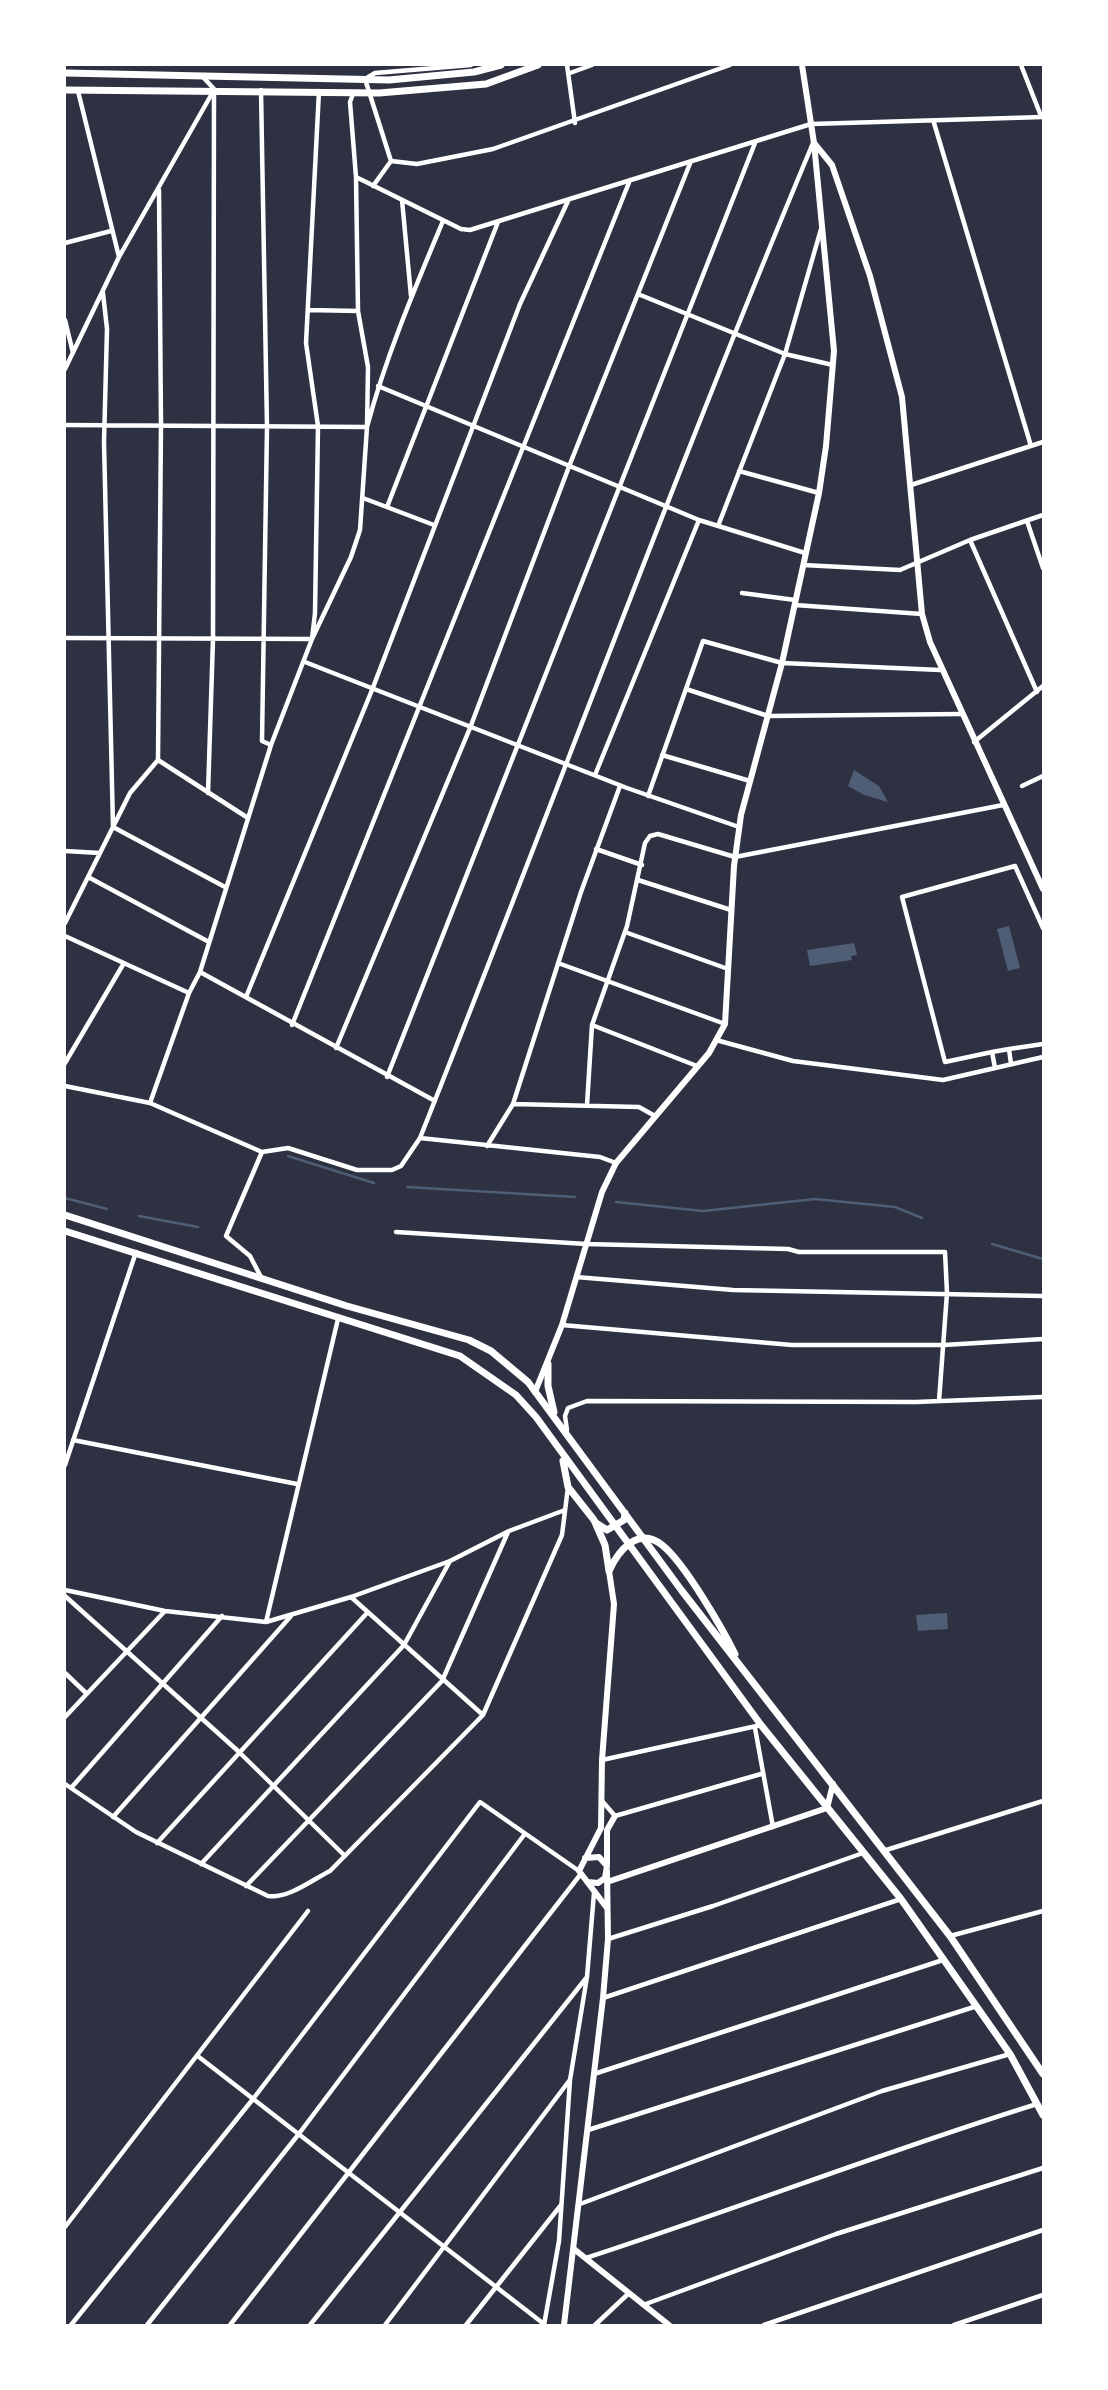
<!DOCTYPE html>
<style>
body{margin:0}
#map{position:relative;width:1108px;height:2390px;overflow:hidden;background:#2d3142;font-family:"Roboto Condensed",sans-serif}
canvas{display:block}
.frame{position:absolute;inset:0;border:66px solid #fff;pointer-events:none}
</style>
<div id="map">
<canvas width="1108" height="2390"></canvas>
<div class="frame"></div>
</div>
<script>
const context = document.querySelector('canvas').getContext('2d');
context.lineJoin = 'round';
function fill(path, color) {
  context.fillStyle = color;
  context.fill(path, 'evenodd');
}
function strokePath(path, color, width, dash) {
  context.strokeStyle = color;
  context.lineWidth = width;
  context.lineCap = dash ? 'butt' : 'round';
  context.setLineDash(dash || []);
  context.stroke(path);
}
const water = new Path2D(`
 M854 770 879 786 888 802 864 795 848 786Z
 M1009 926 1020 968 1008 971 997 929Z
 M854 943 857 955 851 956 852 960 810 966 807 950Z
 M947 1613 948 1629 918 1631 916 1615Z`);
const stream = new Path2D(`
 M288 1156 374 1183
 M407 1187 575 1197
 M65 1198 107 1209
 M616 1202 703 1211 815 1199 895 1207 922 1218
 M139 1216 198 1227
 M992 1244 1043 1259`);
const minor = new Path2D(`
 M471 65 375 73 365 79 391 161 417 164 493 149 730 65
 M567 65 575 123
 M1021 65 1041 116
 M570 73 592 65
 M203 77 214 89
 M261 90 267 427 262 741 271 745
 M78 91 119 257
 M934 123 1031 446
 M356 177 461 229 470 230 811 124 1043 117
 M373 186 391 161
 M402 200 411 296
 M65 243 111 231
 M103 293 107 329 104 442 113 827 225 887
 M638 294 785 354 833 365
 M308 310 358 311
 M65 320 73 353
 M65 369 119 257 214 90
 M378 386 699 520 805 553
 M65 425 367 427C386 356 415 288 443 221
 M739 471 819 493
 M911 485 1043 442
 M363 498 434 525
 M387 507 498 222
 M1027 521 1043 568
 M718 526 785 354 821 229
 M970 540 1037 692
 M803 565 900 570 970 540 1043 515
 M742 593 795 600
 M795 605 922 614
 M65 638 312 639 315 613 318 426 306 343 319 91
 M305 662 627 788 739 827
 M686 689 768 716 961 714
 M974 742 1043 686
 M662 755 750 781
 M158 760 248 818
 M595 775 699 520
 M1022 786 1043 776
 M208 793 213 639 214 90
 M648 796 703 641 782 663 940 670
 M596 849 642 865
 M65 851 100 853
 M90 878 209 942
 M638 880 731 910
 M65 923 130 793 158 760 161 424 159 190
 M625 932 728 969
 M65 936 189 993
 M558 963 725 1024
 M200 972 435 1101
 M246 997 372 690 520 304 568 201
 M292 1025 630 180
 M592 1025 697 1066
 M716 1040 793 1061 943 1080 1043 1057
 M336 1048 470 728 570 464 691 161
 M992 1052 1009 1049
 M65 1063 124 963
 M1011 1064 1009 1049 1043 1044
 M995 1068 992 1052 945 1062 902 897 1015 866 1043 928
 M387 1077 755 143
 M65 1086 150 1103 262 1152 288 1148 357 1170H392L401 1166 420 1138C552 807 675 472 813 143
 M150 1103 189 993 200 972 271 745 312 639 351 557 360 530 367 427 368 367 358 311 356 177 350 102 353 94
 M513 1104 639 1107 655 1116
 M587 1105 592 1025 627 926 645 843 650 836 658 834 735 857 1003 805
 M420 1138 600 1157 616 1163
 M487 1146 513 1104 581 892 620 786
 M396 1232 586 1244 788 1249 799 1252H945L947 1293 939 1401
 M576 1277 733 1290 1043 1296
 M262 1279 250 1256 226 1236 262 1152
 M562 1325 792 1345H944L1043 1339
 M567 1430 565 1416 568 1408 587 1401 916 1402 1043 1397
 M73 1440 297 1484
 M65 1465 136 1252
 M65 1590 165 1611 266 1622 351 1597 450 1561 509 1531 565 1510
 M65 1596 238 1751 345 1856
 M351 1597 483 1715
 M266 1622 338 1319
 M65 1673 86 1693
 M65 1717 164 1612
 M755 1728 773 1827
 M602 1760 761 1725
 M65 1784 136 1832 268 1896C288 1899 312 1880 330 1871L483 1715 562 1535 568 1487
 M71 1788 222 1616
 M603 1802 615 1816 761 1774
 M113 1817 291 1616
 M157 1843 367 1613
 M883 1851 1043 1801
 M201 1864 404 1645 450 1561
 M246 1886 442 1681 508 1532
 M950 1936 1043 1911
 M608 1939 713 1906 863 1853
 M603 1998 901 1899
 M199 2057 544 2324
 M594 2074 943 1960
 M588 2130 977 2006
 M580 2204 882 2091 1010 2054
 M65 2227 308 1911
 M586 2258C737 2209 886 2151 1037 2104
 M643 2305 836 2234 1043 2168
 M71 2325 253 2099 480 1802 579 1871
 M147 2325 298 2135 524 1835
 M230 2325 580 1875
 M310 2325 587 1977
 M385 2325 569 2081
 M466 2325 561 2205
 M544 2325 559 2241 570 2080 587 1977 594 1893
 M595 2325 628 2294
 M764 2325 1043 2230
 M954 2325 1043 2295`);
const tertiary = new Path2D(`
 M814 143 832 165 870 276 902 397 922 614 930 642 1043 889
 M574 2249 669 2325`);
const secondary = new Path2D(`
 M535 1392 562 1325 602 1192 616 1163 709 1053 725 1024 734 866 741 815 782 663 819 493 826 446 834 351 814 143 802 65
 M585 1858 599 1857 607 1866 605 1878 598 1883 588 1882
 M607 1864V1830L615 1816
 M607 1882 827 1808 833 1784
 M607 1908 579 1871 601 1828 602 1760 614 1604 609 1571
 M564 2325 603 1998 608 1939 607 1871`);
const primary = new Path2D(`
 M65 73 389 80 474 72 501 65
 M65 90 379 93 486 84 538 65
 M65 1215 347 1306 469 1340 491 1351 528 1382 682 1591 950 1936 1043 2074
 M65 1231 460 1356 516 1395 536 1417 761 1725 901 1899 1010 2054 1043 2115
 M548 1364V1386L554 1412
 M563 1461 568 1487 594 1520 605 1545 609 1571
 M596 1523 607 1530 624 1520 625 1513
 M609 1571C618 1551 638 1526 662 1545 684 1562 722 1628 735 1654`);
fill(water, '#4f5d75');
strokePath(stream, '#4f5d75', 2.5);
strokePath(minor, '#fff', 4.5);
strokePath(tertiary, '#fff', 6);
strokePath(secondary, '#fff', 6);
strokePath(primary, '#fff', 7);
</script>
